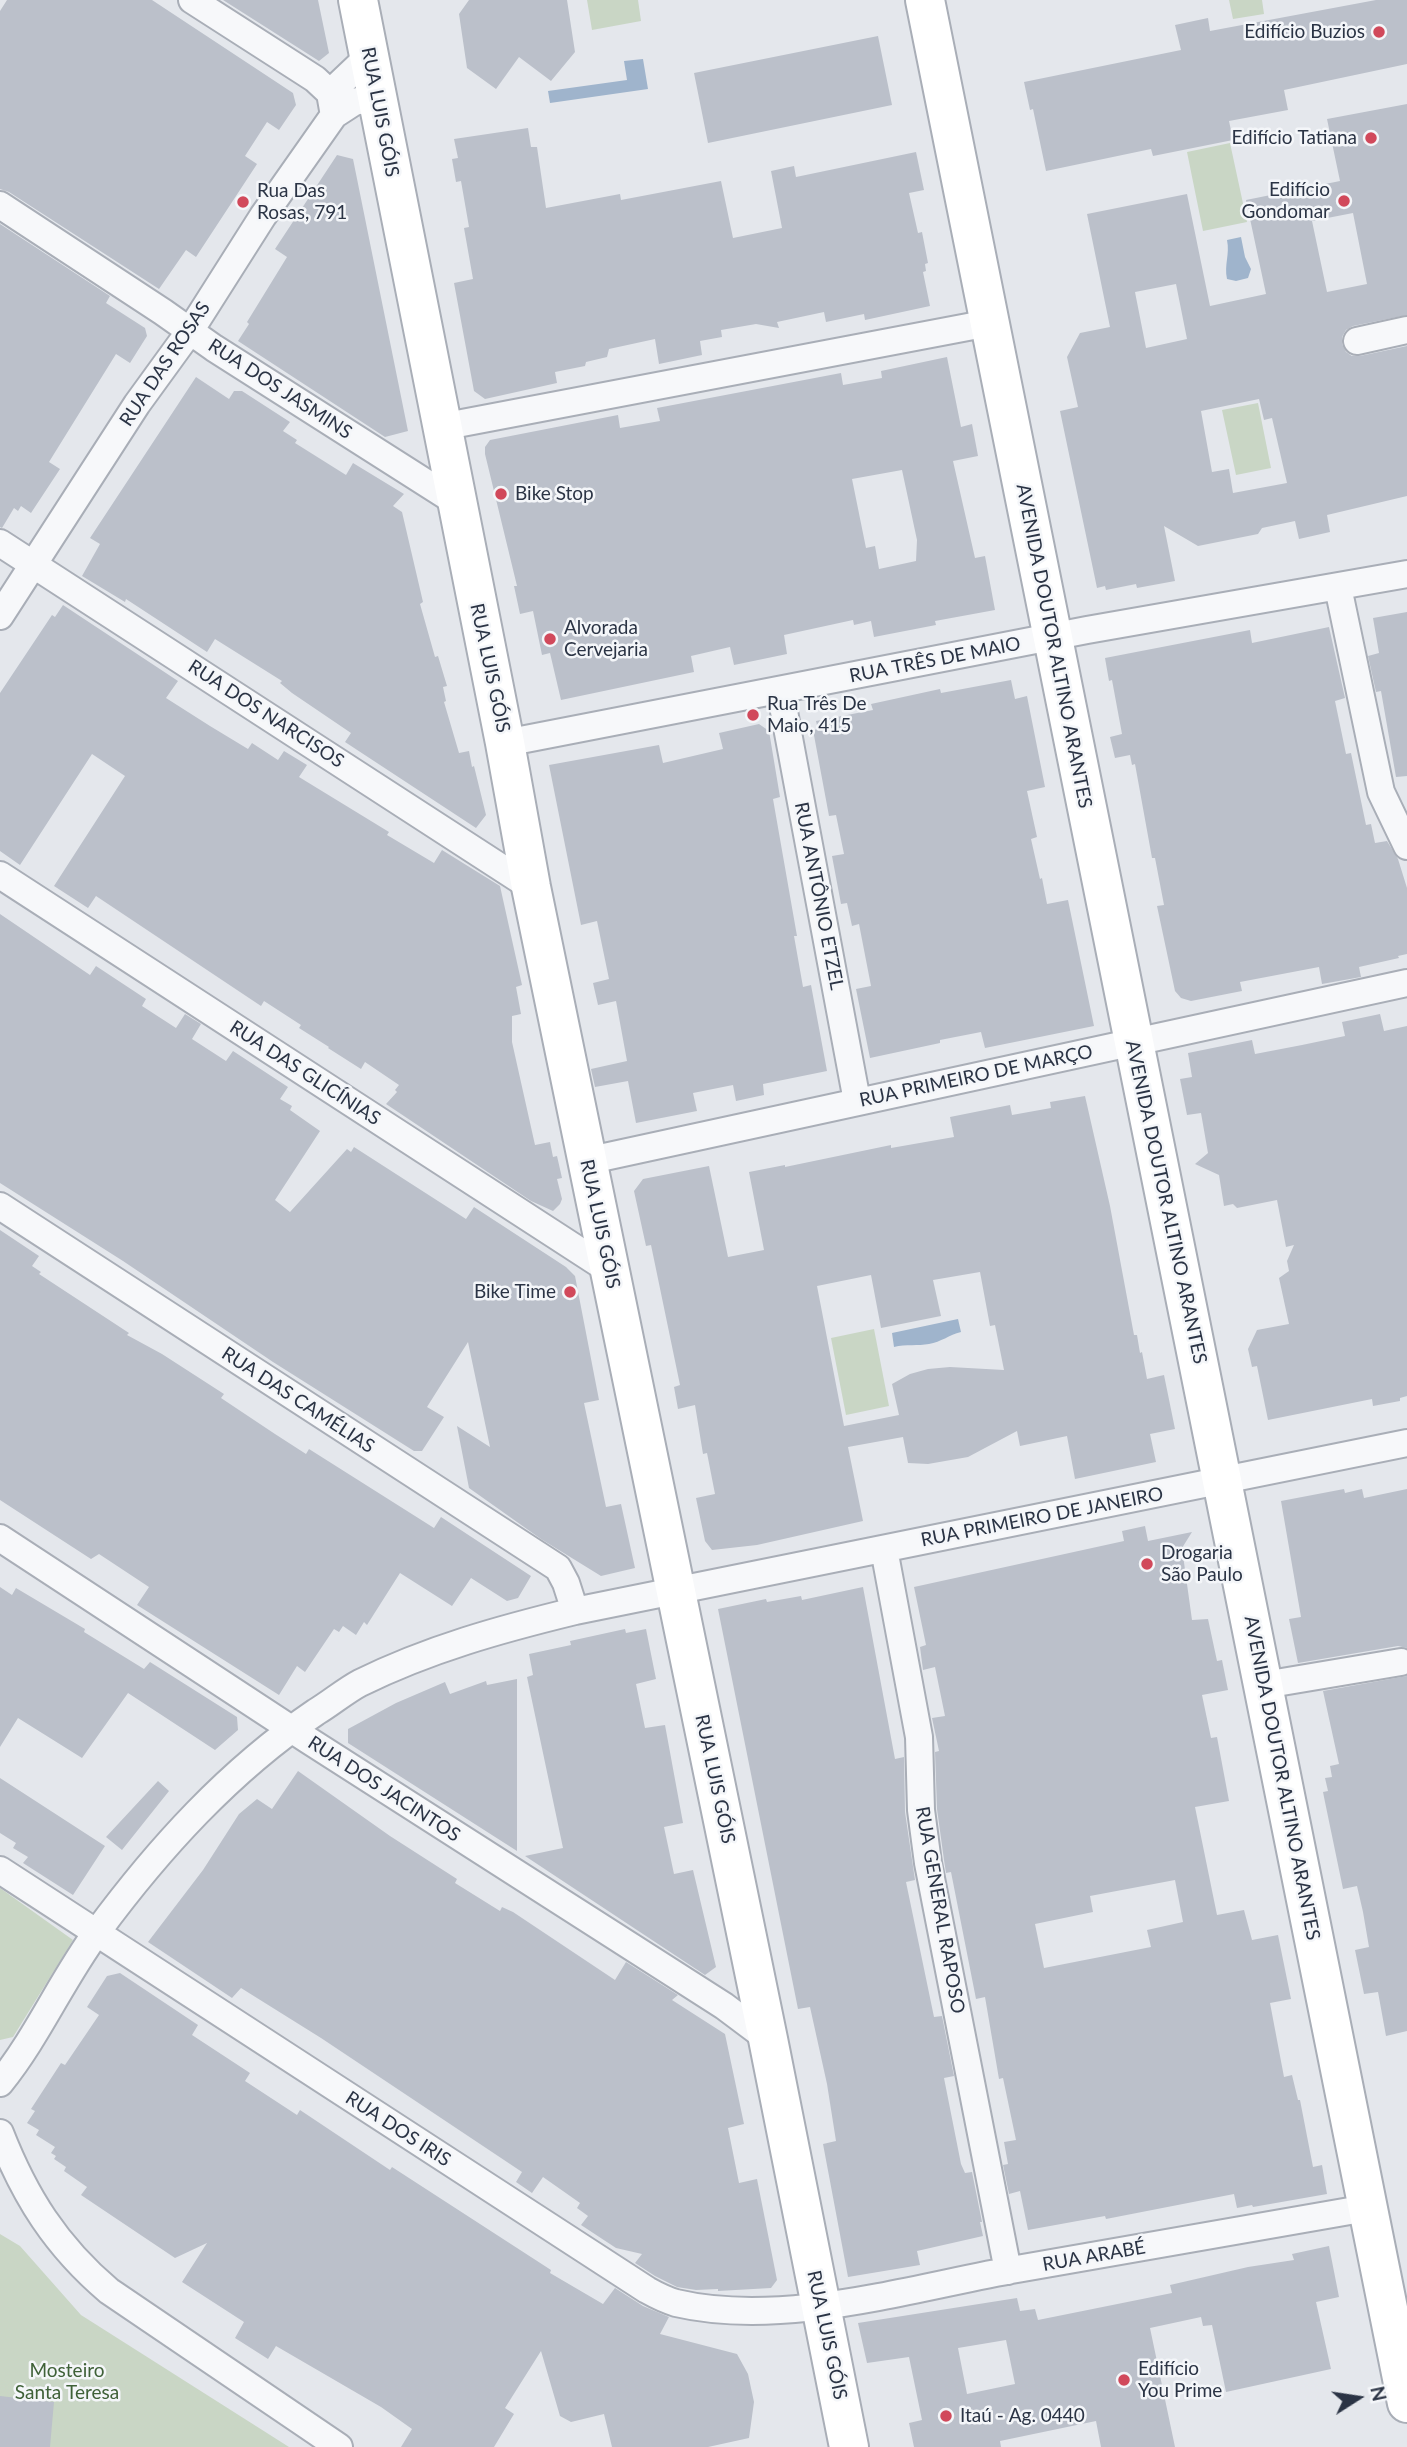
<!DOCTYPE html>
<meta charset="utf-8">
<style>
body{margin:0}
#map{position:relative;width:1407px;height:2447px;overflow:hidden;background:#e4e7ec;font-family:Lato,sans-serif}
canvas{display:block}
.north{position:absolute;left:1323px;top:2363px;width:70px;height:70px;-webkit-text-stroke:5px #f4f6f9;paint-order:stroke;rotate:78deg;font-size:19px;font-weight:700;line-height:28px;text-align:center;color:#2b3445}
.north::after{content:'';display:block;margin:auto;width:24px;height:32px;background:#2b3445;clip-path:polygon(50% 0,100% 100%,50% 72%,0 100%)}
</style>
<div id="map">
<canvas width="1407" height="2447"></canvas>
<div class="north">N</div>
</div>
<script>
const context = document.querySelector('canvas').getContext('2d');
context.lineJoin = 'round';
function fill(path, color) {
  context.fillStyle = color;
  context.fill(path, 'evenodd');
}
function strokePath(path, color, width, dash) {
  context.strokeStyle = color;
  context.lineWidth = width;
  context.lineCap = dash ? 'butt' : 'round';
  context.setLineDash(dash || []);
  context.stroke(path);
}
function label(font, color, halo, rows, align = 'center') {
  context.font = font + ' Lato,sans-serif';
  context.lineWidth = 5;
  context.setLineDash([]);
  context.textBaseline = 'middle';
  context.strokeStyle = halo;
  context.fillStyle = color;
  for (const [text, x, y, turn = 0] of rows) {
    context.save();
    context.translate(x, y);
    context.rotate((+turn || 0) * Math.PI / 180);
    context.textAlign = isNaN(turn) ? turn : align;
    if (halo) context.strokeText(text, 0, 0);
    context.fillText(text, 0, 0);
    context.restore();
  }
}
const green = new Path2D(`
 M587 0H638L641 21 592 30Z
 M1229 0H1262L1264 14 1233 19Z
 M1230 143 1247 222 1203 231 1187 152Z
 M1258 403 1271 468 1236 475 1222 410Z
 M874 1329 889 1406 846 1415 831 1338Z
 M0 1888 73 1940 13 2037 0 2040Z
 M0 2234 20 2246 81 2315 289 2447H0Z`);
const water = new Path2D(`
 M643 59 648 89 550 103 548 91 627 80 624 61Z
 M1241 237 1245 257 1251 269 1248 278 1236 281 1227 279C1224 264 1230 255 1227 240Z
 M958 1319 961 1332C949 1335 941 1342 929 1344 918 1346 906 1344 894 1347L892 1333Z`);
const building = new Path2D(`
 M7 0H152L293 93 296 105 279 130 267 122 245 156 257 164 196 257 186 250 159 289 9 192 0 189V11Z
 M223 0H318L329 53 319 61Z
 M469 0H567L575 52 551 81 519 57 496 89 467 68 459 14Z
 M1376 0H1407V64L1284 90 1288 110 1229 121 1233 140 1153 156 1151 149 1046 171 1033 109 1030 110 1024 82 1181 50 1175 25 1208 18 1210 31Z
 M878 36 892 105 708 143 694 73Z
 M1407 104V315L1353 326 1346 330 1342 337V344L1346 352 1352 356H1360L1407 346V496L1327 515 1330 532 1299 539 1295 521 1262 528 1258 534 1198 546 1164 526 1175 581 1137 588 1136 584 1106 590 1105 586 1097 588 1060 411 1078 407 1067 357 1080 333 1110 327 1087 214 1187 194 1210 306 1266 294 1246 200 1340 181 1327 119ZM1353 213 1367 284 1327 292 1312 221ZM1176 284 1187 339 1146 348 1135 292ZM1259 399 1264 420 1272 418 1287 483 1233 493 1229 469 1212 472 1201 411Z
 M528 128 531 147H537L546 208 620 194 621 200 721 181 733 238 782 228 771 171 794 166 796 177 916 152 924 190 909 193 918 233 922 232 928 263 925 264 926 271 923 272 930 306 865 320 864 314 826 322 824 312 777 322 779 328 756 324 721 330 722 337 700 341 702 355 659 364 655 339 609 349 607 357 586 362 585 366 555 372 557 383 485 399 474 391 454 283 473 279 464 228 469 227 461 181 456 182 452 159 458 158 454 139Z
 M337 155 353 159 408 431 385 437 238 341 249 324 247 322 287 257 275 249Z
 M0 224 110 296 106 303 145 328 147 336 130 363 116 354 49 462 60 469 31 513 21 506 18 511 14 508 2 528 0 527Z
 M947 357 961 427 972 424 978 456 953 461 975 558 985 556 995 610 935 621 936 625 874 637 871 621 854 625 853 620 784 635 787 654 734 665 730 647 691 656 694 672 561 700 550 653 542 655 533 611 520 614 514 586H517L485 454V447L490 440 618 415 620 428 660 421 657 408 841 373 843 385 882 378 881 371ZM902 470 917 540 916 561 879 569 875 546 866 548 852 479Z
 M196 377 229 399 234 391H242L290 422 283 431 297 440 295 443 346 475 353 463 404 494 393 506 402 512 423 602 420 604 435 657 438 656 447 686 443 687 446 701 444 702 459 753 469 751 472 767 474 766 486 815 476 828 345 742 351 733 292 693 280 683 282 681 215 639 207 652 126 599 125 602 82 576 100 544 90 538Z
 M63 605 178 681 166 698 210 726 248 749 252 743 278 760 284 751 307 765 299 777 389 832 387 835 434 863 442 850 500 886 522 985 516 987 521 1014 512 1016V1042L535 1145 550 1142 553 1157 557 1156 562 1178 557 1179 562 1199 560 1204 553 1211 531 1201 386 1104 397 1092 395 1090 399 1085 365 1062 361 1069 328 1048 329 1047 299 1028 301 1025 264 1001 261 1006 96 896 88 908 54 886 125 776 92 754 20 865 0 851V693L52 615 55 617Z
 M1407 612V776L1396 777 1381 691 1376 692 1368 656 1379 653 1373 618Z
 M1329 627 1345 698 1335 701 1346 754 1351 753 1366 825 1371 824 1375 843 1387 841 1398 859 1407 888V954L1398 956 1399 958 1359 967 1361 977 1322 984 1319 967 1240 982 1242 991 1191 1001 1181 998 1175 991 1157 906 1164 905 1155 858H1152L1135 764 1132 765 1130 755 1115 758 1110 737 1122 734 1112 680 1109 681 1105 658 1250 630 1252 643Z
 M1011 680 1015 699 1027 696 1045 787 1027 791 1037 837 1031 839 1040 879 1042 878 1047 904 1068 900 1094 1026 985 1048 981 1032 940 1040V1043L870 1058 856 989 871 986 859 924 852 926 847 903 841 904 832 856 844 854 836 815 829 816 813 730 818 729 816 721 873 710 871 704 940 689 941 693Z
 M759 724 769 731 780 797 773 799 797 936H794L803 987 811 985 827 1071 763 1084 764 1095 736 1101 733 1085 693 1093 697 1111 636 1123 628 1081 595 1087 591 1069 627 1061 616 1001 598 1005 593 983 609 979 597 921 581 925 549 765 659 745 663 763 723 749 719 733Z
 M0 914 90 975 96 966 146 999 142 1006 176 1028 185 1014 201 1024 192 1039 226 1061 233 1051 288 1087 280 1099 292 1106 290 1110 320 1131 275 1200 290 1212 347 1149 351 1152 354 1147 466 1219 474 1207 566 1267 575 1276 599 1400 584 1403 606 1507 621 1504 635 1568 601 1576 541 1539 469 1488 457 1426 490 1447 468 1342 427 1407 444 1417 422 1451H414L273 1362 123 1261 0 1183Z
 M1380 1014 1384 1031 1407 1026V1396L1400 1398V1401L1373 1406 1372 1399 1268 1420 1257 1366 1252 1367 1248 1349 1257 1330 1289 1324 1279 1278 1289 1271 1287 1261 1294 1245 1286 1247 1277 1200 1237 1208 1233 1204 1224 1206 1219 1175 1195 1164 1208 1153 1201 1113 1187 1115 1180 1079 1192 1077 1188 1053 1252 1040 1255 1054 1302 1045 1345 1036 1342 1022Z
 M1085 1096 1110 1206 1134 1335H1137L1140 1353 1142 1352 1147 1379 1164 1375 1175 1429 1150 1434 1156 1462 1075 1479 1067 1436 1020 1446 1017 1431 968 1457 928 1464 908 1463 903 1437 848 1447 863 1521 757 1545 712 1550 705 1541 696 1498 715 1494 707 1453 703 1454 695 1405 678 1409 674 1387 680 1385 651 1245 646 1246 634 1191 643 1179 709 1166 728 1257 764 1250 749 1172 785 1165V1167L891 1145V1148L954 1137 950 1117 1010 1105 1012 1115 1051 1108 1050 1102ZM980 1272 990 1326 995 1325 1004 1370 950 1367 928 1369 910 1374 892 1384 899 1415 844 1426 817 1286 871 1275 881 1328 941 1316 933 1280Z
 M0 1230 39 1256 32 1266 41 1272 39 1274 129 1333 127 1335 162 1354 224 1394 221 1398 275 1434 306 1454 309 1449 434 1528 441 1517 531 1576 518 1598 507 1601 471 1578 452 1606 400 1573 367 1625 364 1622 356 1635 343 1626 339 1632 334 1629 305 1672 297 1666 279 1695 137 1605 149 1587 99 1554 91 1559 0 1500Z
 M1344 1489 1345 1493 1362 1489 1364 1498 1407 1489V1648L1398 1646 1298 1663 1289 1619 1301 1617 1281 1501Z
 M1145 1526 1148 1541 1192 1532 1182 1548 1192 1620 1208 1619 1217 1661 1222 1660 1228 1690 1202 1695 1211 1738 1217 1737 1229 1801 1195 1807 1217 1915 1244 1910 1252 1940 1278 1935 1291 1999 1270 2003 1284 2077 1292 2075 1298 2100H1300L1313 2167 1322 2165 1327 2194 1253 2207 1252 2205 1237 2208 1234 2194 1106 2219 1105 2216 1028 2230 1020 2191 1009 2194 1003 2165 1008 2164 1004 2142 1016 2140 1003 2078 999 2079 985 1997 976 1999 951 1872 946 1873 944 1860 937 1809 935 1752 939 1751 932 1718 945 1716 935 1667 923 1670 920 1647 926 1645 914 1587 1124 1541 1122 1531ZM1175 1880 1183 1922 1147 1930 1151 1947 1044 1968 1035 1924 1093 1912 1090 1896Z
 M0 1587 12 1595 16 1588 85 1629 84 1632 144 1669 150 1662 237 1717 238 1730 215 1750 128 1693 82 1758 18 1718 0 1747Z
 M863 1587 895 1759 904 1757 905 1812 915 1880 906 1882 934 2017 942 2016 954 2076 944 2078 961 2164 965 2173 972 2172 982 2222H980L983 2236 917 2251 920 2265 848 2277 823 2144 836 2141 827 2084 810 2007 798 2009 718 1609 766 1599 767 1602 801 1596 802 1600Z
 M625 1629 626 1633 646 1629 656 1679 636 1684 645 1728 665 1725 683 1823 664 1827 674 1874 693 1870 716 1967 705 1975 525 1856 563 1848 527 1677 533 1675 529 1654 571 1645 570 1641Z
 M1407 1676V2031L1386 2036 1378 1992 1364 1994 1355 1950 1369 1947 1363 1912 1357 1886 1343 1889 1325 1802 1323 1792 1328 1791 1325 1778 1332 1777 1330 1766 1339 1764 1323 1691Z
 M517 1679V1851L348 1743V1729L396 1703 445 1682 450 1694 486 1681 487 1685Z
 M298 1771 390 1836 457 1879 455 1883 500 1911 502 1907 513 1912 615 1980 626 1962 678 1995 672 2000 725 2034 744 2124 728 2128 739 2183 757 2179 777 2280 771 2288 718 2291V2289L696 2290 677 2287 655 2276 635 2263 642 2254 616 2248 581 2225 588 2216 577 2208 580 2203 543 2177 532 2193 516 2182 522 2172 321 2038 241 1988 232 1998 148 1942 203 1870 239 1814 257 1799 272 1809Z
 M0 1778 105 1846 73 1895 23 1863 28 1857 13 1848 16 1843 0 1833Z
 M158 1781 169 1791 122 1850 106 1837Z
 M120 1973 198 2025 192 2035 250 2073 245 2081 297 2115 300 2110 390 2170 392 2167 551 2270 550 2273 603 2304 615 2288 643 2306 669 2317 660 2334 737 2354 748 2374 754 2402 749 2438 708 2447H612L604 2414 571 2422 560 2416 541 2351 505 2408 514 2414 494 2447H401L412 2429 381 2407 276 2346 268 2359 235 2338 244 2322 182 2282 207 2243 175 2258 81 2195 87 2187 64 2171 66 2167 54 2159 56 2156 51 2153 55 2147 36 2135 39 2130 27 2123 35 2111 31 2109 61 2063 65 2065 99 2015 87 2007 107 1976Z
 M1329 2246 1339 2297 1316 2302 1331 2369 1226 2392 1212 2325 1203 2326 1201 2317 1150 2328 1175 2447H1101L1096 2421 1000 2441 1001 2447H914L909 2423 922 2420 909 2357 867 2363 858 2323 1017 2298 1020 2311 1035 2309 1038 2320 1172 2293 1170 2285 1248 2267 1294 2260 1292 2254ZM1006 2340 1015 2384 967 2394 958 2348Z
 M0 2396 54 2402 50 2447H0Z`);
const street = new Path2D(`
 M192 0 315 79 330 93
 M333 110 330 93 369 56
 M0 205 163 312 214 348 456 502
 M1357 341 1407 330
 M441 427 989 323
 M0 543 531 887
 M1338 587 1381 792 1407 846
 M0 616 137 404 190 331 263 216 334 115 354 102 363 100 378 103
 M780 690 857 1101
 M505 743 1087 630 1407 574
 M0 875 609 1270
 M586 1161 1407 983
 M0 1206 558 1568 566 1583 575 1611
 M0 1538 308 1740 724 2006 768 2039
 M884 1549 919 1737 921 1810 928 1863 1008 2271
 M1264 1685 1401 1662
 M0 1870 647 2290C656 2295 666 2300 676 2303 783 2328 911 2288 1017 2269 1134 2249 1250 2228 1367 2208
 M0 2083C38 2036 61 1981 97 1932 159 1848 229 1771 316 1712 331 1703 345 1691 360 1683 429 1649 501 1629 575 1611L1407 1443
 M0 2133C25 2197 56 2246 109 2291L339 2447`);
const secondary = new Path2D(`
 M358 0 505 743 531 887 768 2039 849 2447
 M925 0 1407 2403`);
const markers = [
 [1379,32,7,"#d1495b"],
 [1371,138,7,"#d1495b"],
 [1344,201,7,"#d1495b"],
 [243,202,7,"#d1495b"],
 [501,494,7,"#d1495b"],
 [550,639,7,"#d1495b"],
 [753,715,7,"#d1495b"],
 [570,1292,7,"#d1495b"],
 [1147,1564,7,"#d1495b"],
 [1124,2380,7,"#d1495b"],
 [946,2416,7,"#d1495b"]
];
const poiNames = [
 ["Edifício Buzios",1365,32,"right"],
 ["Edifício Tatiana",1357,138,"right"],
 ["Edifício",1330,190,"right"],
 ["Gondomar",1330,212,"right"],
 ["Rua Das",257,191],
 ["Rosas, 791",257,213],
 ["Bike Stop",515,494],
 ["Alvorada",564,628],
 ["Cervejaria",564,650],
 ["Rua Três De",767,704],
 ["Maio, 415",767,726],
 ["Bike Time",556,1292,"right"],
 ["Drogaria",1161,1553],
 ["São Paulo",1161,1575],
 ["Edifício",1138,2369],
 ["You Prime",1138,2391],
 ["Itaú - Ag. 0440",960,2416]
];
const streetNames = [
 ["RUA LUIS GÓIS",380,112,79],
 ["RUA DAS ROSAS",165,364,-56],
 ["RUA DOS JASMINS",280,389,33],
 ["AVENIDA DOUTOR ALTINO ARANTES",1054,646,79],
 ["RUA TRÊS DE MAIO",935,660,-11],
 ["RUA LUIS GÓIS",490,668,78],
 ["RUA DOS NARCISOS",266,714,33],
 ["RUA ANTÔNIO ETZEL",819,896,79],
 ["RUA DAS GLICÍNIAS",305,1073,33],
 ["RUA PRIMEIRO DE MARÇO",976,1076,-12],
 ["AVENIDA DOUTOR ALTINO ARANTES",1166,1202,78],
 ["RUA LUIS GÓIS",600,1224,78],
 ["RUA DAS CAMÉLIAS",298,1400,33],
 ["RUA PRIMEIRO DE JANEIRO",1042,1517,-11],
 ["AVENIDA DOUTOR ALTINO ARANTES",1282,1778,79],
 ["RUA LUIS GÓIS",715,1779,78],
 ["RUA DOS JACINTOS",384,1789,33],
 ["RUA GENERAL RAPOSO",940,1910,80],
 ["RUA DOS IRIS",398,2129,33],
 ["RUA ARABÉ",1094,2256,-10],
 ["RUA LUIS GÓIS",827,2335,78]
];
const parkNames = [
 ["Mosteiro",67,2371],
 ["Santa Teresa",67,2393]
];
fill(green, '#c9d6c5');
fill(water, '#9fb4cc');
fill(building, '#bbc0ca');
strokePath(street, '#a9aeb7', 30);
strokePath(secondary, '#a9aeb7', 42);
strokePath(street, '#f7f8fa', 26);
strokePath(secondary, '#fff', 38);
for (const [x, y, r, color] of markers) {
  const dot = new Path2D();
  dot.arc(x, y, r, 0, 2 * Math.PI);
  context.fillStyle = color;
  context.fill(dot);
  strokePath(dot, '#f4f6f9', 2.5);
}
label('19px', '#2b3445', '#f4f6f9', poiNames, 'left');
label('19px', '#2b3445', '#f4f6f9', streetNames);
label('19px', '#3f6138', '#f4f6f9', parkNames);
</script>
